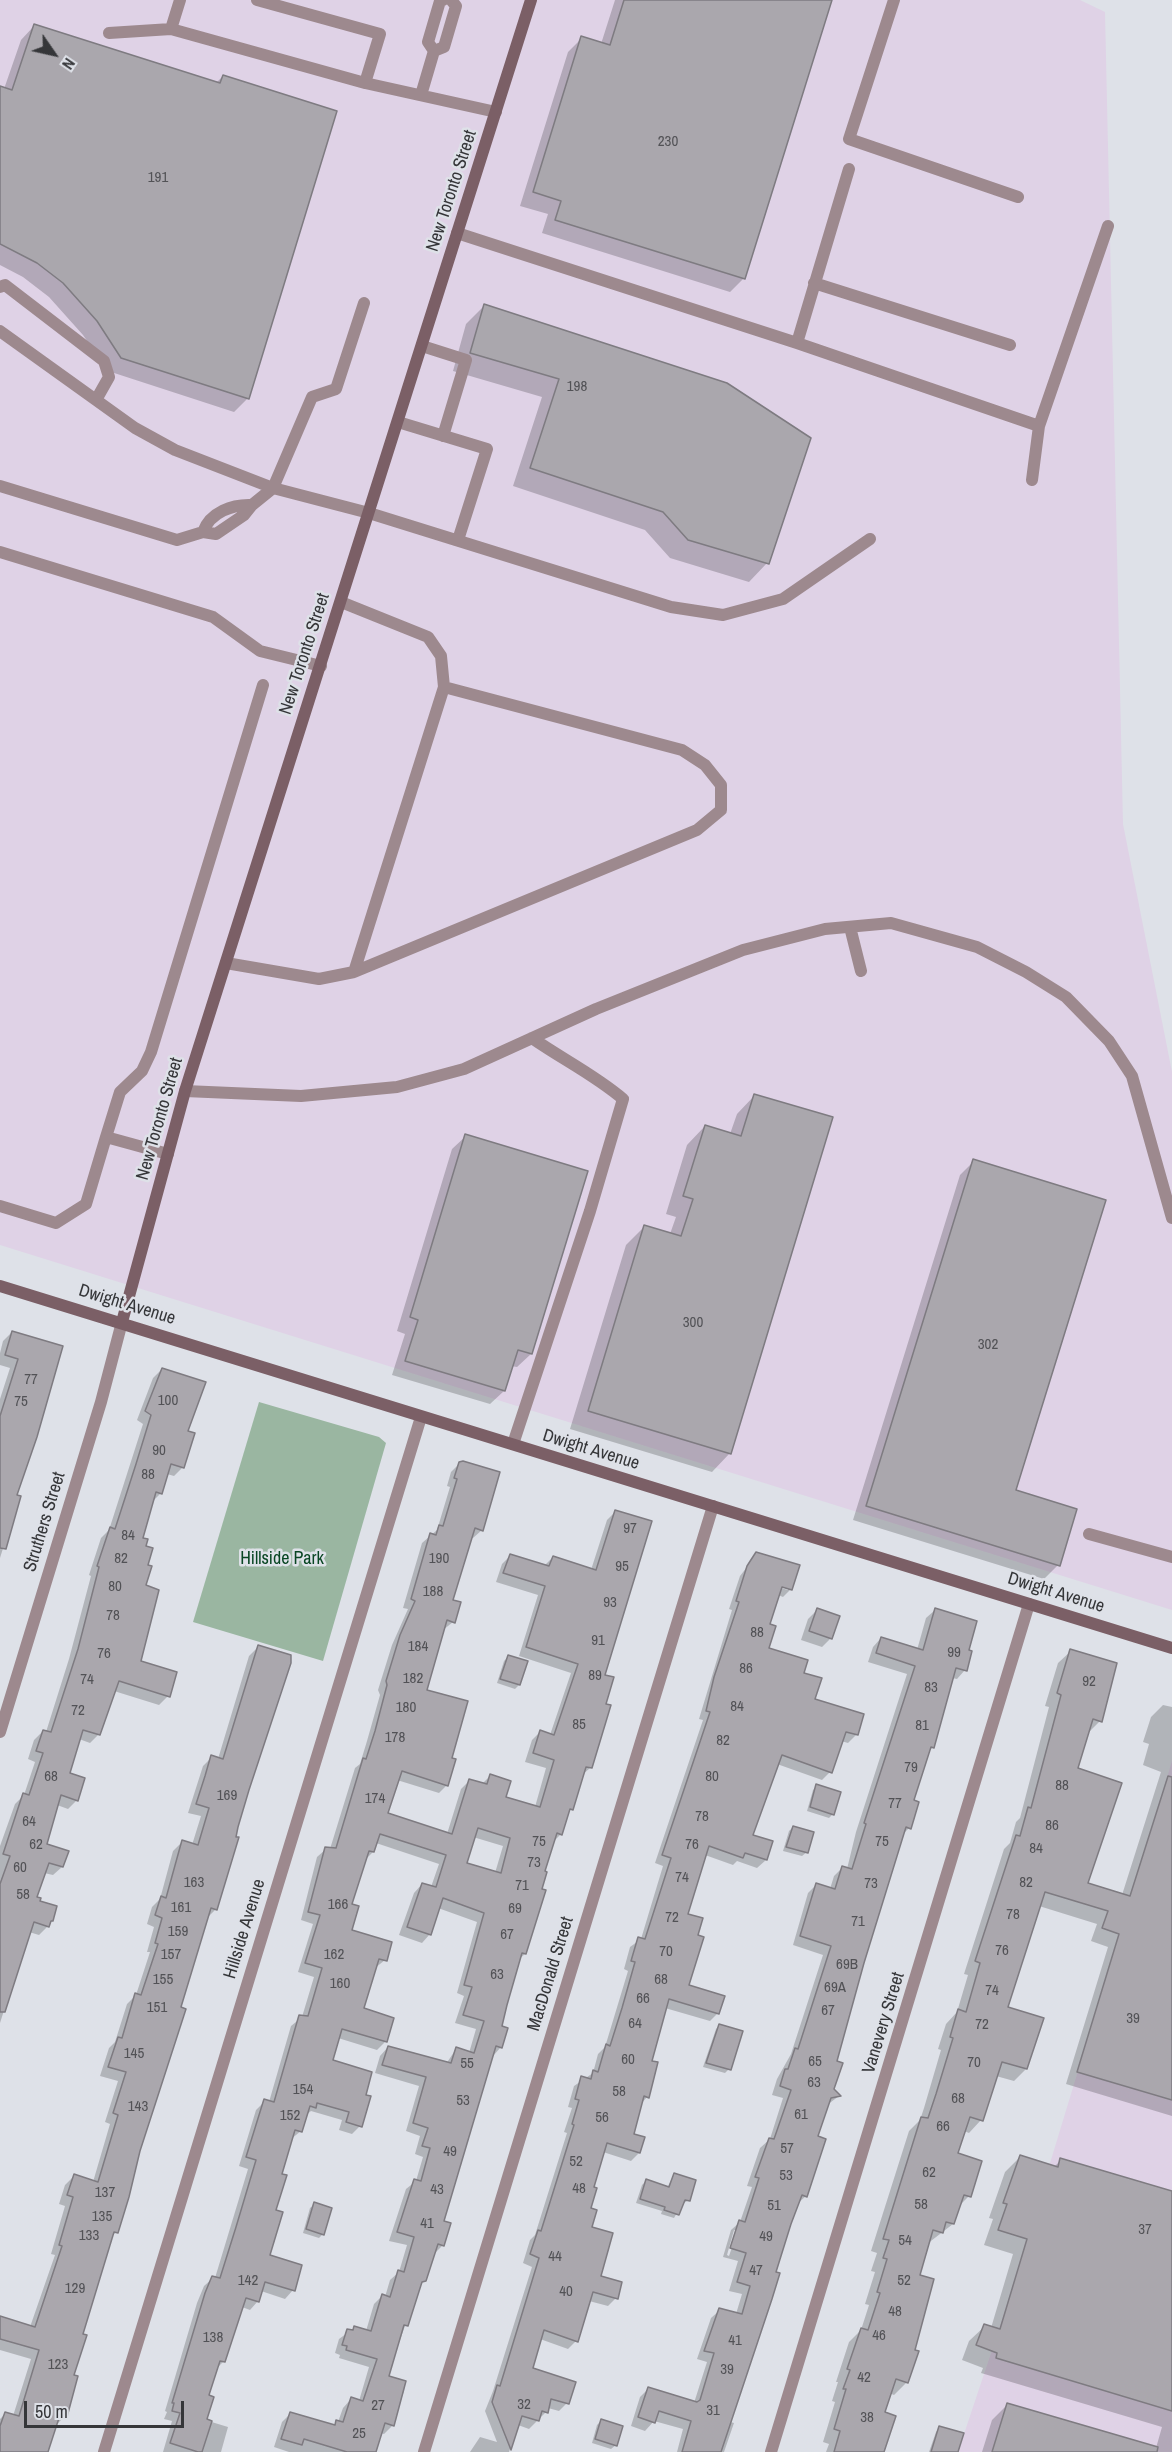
<!DOCTYPE html>
<style>
body{margin:0}
#map{position:relative;width:1172px;height:2452px;overflow:hidden;background:#dee1e8;font-family:"Archivo Narrow",sans-serif}
canvas{display:block}
.north{position:absolute;left:24px;top:24px;width:60px;height:60px;-webkit-text-stroke:4px #dee1e8;paint-order:stroke;rotate:124deg;font-size:16px;font-weight:700;line-height:24px;text-align:center;color:#353639}
.north::after{content:'';display:block;margin:auto;width:21px;height:27px;background:#353639;clip-path:polygon(50% 0,100% 100%,50% 72%,0 100%)}
.scale{position:absolute;left:24px;top:2401px;width:160px;height:27px;box-sizing:border-box;border:3px solid #353639;border-top:0;padding-left:8px;font-size:18px;line-height:21px;white-space:nowrap;color:#353639;-webkit-text-stroke:4px #dee1e8;paint-order:stroke}
</style>
<div id="map">
<canvas width="1172" height="2452"></canvas>
<div class="north">N</div>
<div class="scale">50 m</div>
</div>
<script>
const context = document.querySelector('canvas').getContext('2d');
context.lineJoin = 'round';
function fill(path, color) {
  context.fillStyle = color;
  context.fill(path, 'evenodd');
}
function strokePath(path, color, width, dash) {
  context.strokeStyle = color;
  context.lineWidth = width;
  context.lineCap = dash ? 'butt' : 'round';
  context.setLineDash(dash || []);
  context.stroke(path);
}
function label(font, color, halo, rows, align = 'center') {
  context.font = font + ' "Archivo Narrow",sans-serif';
  context.lineWidth = 5;
  context.setLineDash([]);
  context.textBaseline = 'middle';
  context.strokeStyle = halo;
  context.fillStyle = color;
  for (const [text, x, y, turn = 0] of rows) {
    context.save();
    context.translate(x, y);
    context.rotate((+turn || 0) * Math.PI / 180);
    context.textAlign = isNaN(turn) ? turn : align;
    if (halo) context.strokeText(text, 0, 0);
    context.fillText(text, 0, 0);
    context.restore();
  }
}
const industrial = new Path2D(`
 M0 0H1080L1105 12 1123 824 1172 1072V1610L0 1245Z
 M1172 1761V2452H958L1007 2305Z`);
const green = new Path2D(`
 M259 1402 379 1437 386 1443 323 1661 193 1622Z`);
const shadow = new Path2D(`
 M615 0H830L744 278 730 292 542 233 548 214 520 206 568 52 582 38 601 44Z
 M34 26 216 83 223 76 248 398 234 412 108 371 83 335 49 297 23 277 0 265V88L4 89 21 40Z
 M484 306 767 563 749 582 670 558 645 530 513 486 542 397 453 371 466 324Z
 M755 1095 730 1453 712 1472 570 1429 626 1245 644 1227 670 1234 676 1217 666 1214 687 1145 705 1126 730 1134 737 1114Z
 M466 1136 531 1354 517 1367 511 1366 504 1391 490 1404 392 1375 405 1334 397 1331 452 1149Z
 M974 1161 1014 1491 1058 1565 1044 1579 853 1520 960 1175Z
 M12 1332 61 1347 15 1496 19 1497 0 1558V1399L10 1368 0 1365V1353L3 1341Z
 M162 1369 186 1432 183 1467 174 1476 167 1474 161 1493 152 1502 141 1539 144 1547V1586L139 1662 168 1696 159 1705 114 1691 99 1734 90 1743 79 1739 68 1774 77 1800 68 1809 57 1805 45 1845 62 1867 53 1875 44 1873 36 1898 48 1926 39 1935 29 1932 0 2023V1846L15 1804 24 1795 35 1762 28 1759 34 1740 43 1731 46 1732 69 1659 91 1576 89 1575 101 1538 109 1530 143 1424 137 1420 153 1378Z
 M459 1464 482 1530 473 1538 471 1537 451 1601 453 1622 443 1630 425 1691 451 1759 447 1785 439 1793 397 1780 386 1814 447 1834 461 1789 470 1780 482 1784 490 1776 505 1798 535 1807 546 1768 525 1762 532 1740 540 1732 550 1735 571 1673 519 1656 538 1595 496 1582 502 1564 510 1556 544 1566 553 1557 591 1570 607 1520 615 1512 603 1676 590 1768 581 1776 561 1834 552 1843 525 1954 518 1960 500 2027 501 2047 493 2056 442 2222 443 2245 435 2253 425 2280 419 2286 387 2377 405 2382 404 2391 393 2425 384 2434 380 2433 374 2452H289L274 2447 282 2422 290 2414 332 2426 338 2422 343 2408 351 2399 359 2401 369 2367 339 2358 340 2355 335 2353 339 2339 354 2328 366 2331 374 2304 382 2296 385 2297 390 2280 399 2272 407 2245 389 2241 406 2189 416 2181 423 2157 415 2154 420 2136 406 2131 419 2086 375 2073 380 2056 388 2047 446 2064 456 2049 469 2053 476 2029 455 2023 464 1996 457 1993 477 1922 438 1908 430 1934 422 1943 399 1935 414 1893 422 1884 431 1887 439 1864 376 1843 373 1852 365 1860 350 1905V1931L385 1960 375 1968 362 2009 392 2019 385 2042 377 2050 338 2038 331 2061 364 2096 360 2126 352 2134 339 2130 342 2120 311 2111 305 2116 301 2131 291 2139 280 2175 268 2256 293 2290 285 2299 261 2291 258 2301 250 2310 242 2307 224 2361 216 2369 207 2396 205 2420 228 2427 221 2452H163L172 2421 164 2419 167 2412 165 2411 197 2303 204 2286 213 2278H215L248 2169 239 2166 256 2110 265 2101 269 2102 291 2026 302 2017 314 1977 298 1972 313 1924 301 1920 317 1857 326 1849H330L355 1768 360 1764 367 1741 380 1695 378 1690 392 1645 408 1609 403 1608 422 1543 437 1530 450 1487 447 1486 451 1472ZM473 1837 503 1846 495 1873 465 1864Z
 M757 1554 791 1589 783 1597 778 1595 768 1625V1649L803 1674 814 1700 862 1715 856 1735 848 1743 841 1741 830 1772 822 1780 777 1764 751 1836 766 1860 757 1868 737 1861 733 1865 705 1855 687 1915 697 1936 687 1986 718 2013 710 2021 665 2008 650 2062 647 2097 641 2104 632 2135 639 2153 631 2161 603 2152 592 2188 590 2228 599 2277 616 2298 608 2306 589 2301 576 2341 568 2349 540 2339 531 2369 567 2403 559 2411 548 2408 546 2412 529 2429 518 2425 509 2452H470L480 2437 497 2442 485 2411 493 2391 532 2267 523 2263 530 2240 535 2235 567 2133 564 2132 572 2108 568 2107 574 2086 593 2073 598 2054 605 2047 628 1971 624 1969 630 1947 641 1939 663 1866 655 1863 703 1720 699 1719 732 1610 729 1609 740 1576ZM774 1586 788 1587V1590Z
 M817 1610 831 1638 822 1647 801 1640 808 1619Z
 M935 1610 975 1622 965 1670 957 1679 952 1678 933 1747 928 1752 913 1801 909 1828 902 1835 835 2062 832 2089 839 2096 827 2105 816 2137 806 2196 797 2204 730 2422 734 2423 724 2452H677L683 2429 654 2421 645 2431 631 2426 640 2397 649 2388 694 2403 707 2362 697 2359 711 2318 720 2310 736 2314 742 2294 729 2291 738 2261 723 2257 731 2230 740 2222 752 2187 747 2186 760 2148 770 2139 783 2098 772 2095 777 2079 791 2054 823 1955 793 1945 808 1893 816 1885 830 1889 834 1876 843 1867 847 1869 856 1832 907 1674 868 1662 873 1647 881 1638 917 1650 926 1618ZM734 2230H738L729 2256 727 2255Z
 M258 1647 248 1790 216 1909 206 1919 116 2232 110 2238 81 2335 65 2416 56 2425 48 2452H0V2419L5 2414 13 2416 31 2359 0 2350V2320L30 2327 55 2255 51 2254 65 2206 59 2204 65 2185 74 2176 93 2182 110 2124 105 2122 118 2081 100 2076 109 2048 115 2042 127 2004 136 1995 150 1952H147L154 1927 147 1924 152 1907 160 1899 173 1851 182 1842 192 1845 201 1816 188 1813 203 1766 212 1757 218 1759 249 1656Z
 M1071 1651 1100 1721 1088 1733 1076 1769 1086 1884 1122 1895 1161 1772 1143 1765 1149 1744 1143 1742 1151 1717 1163 1705 1172 1707V2116L1066 2084 1108 1947 1091 1941 1097 1924 1039 1906 1006 2008 1026 2069 1014 2081 996 2076 981 2120 969 2133 964 2131 956 2154 969 2196 958 2207 953 2224 927 2244 918 2276 907 2382 894 2395 889 2393 883 2413 877 2452H826L829 2444 823 2442 835 2402 832 2401 838 2382H836L849 2342 861 2330 869 2305 865 2304 875 2272 871 2271 877 2253 871 2251 909 2131 920 2120 924 2108 941 2050 938 2049 946 2024 957 2012 968 1975 964 1974 1004 1849 1010 1843 1016 1822 1020 1818 1049 1707 1045 1706 1058 1663Z
 M508 1657 519 1685 515 1689 497 1683 504 1661Z
 M817 1786 833 1814 829 1818 807 1811 813 1790Z
 M793 1827 807 1852 802 1856 783 1851 789 1831Z
 M720 2025 729 2069 725 2073 703 2067 716 2029Z
 M1020 2157 1054 2167 1061 2160 1172 2193V2452H982L992 2420 1007 2405 1156 2448 1162 2427 981 2373 983 2368 962 2360 969 2341 985 2326 991 2328 1013 2254 984 2245 993 2219 989 2218 1005 2172Z
 M674 2174 689 2200 682 2204 674 2218 661 2214 662 2211 636 2203 642 2185 646 2181 667 2188Z
 M315 2204 323 2234 319 2238 303 2233 310 2208Z
 M601 2421 616 2445 611 2449 592 2443 597 2425Z
 M940 2427 956 2452H929L936 2432Z`);
const building = new Path2D(`
 M624 0H832L745 279 555 220 561 201 533 192 581 36 610 45Z
 M34 24 220 83 223 75 337 111 249 399 121 358 97 321 63 283 37 263 0 244V86L12 90Z
 M484 304 727 383 811 438 769 564 688 540 663 512 530 468 559 379 470 353Z
 M754 1094 833 1117 731 1454 588 1411 644 1225 681 1236 693 1199 683 1196 705 1125 741 1136Z
 M465 1134 588 1171 532 1354 518 1350 505 1391 405 1361 418 1320 410 1317Z
 M973 1159 1106 1200 1016 1490 1077 1509 1060 1566 866 1506Z
 M12 1331 63 1346 37 1437 17 1495 21 1496 6 1549 0 1548V1416L18 1359 5 1355Z
 M162 1368 206 1382 188 1431 195 1433 184 1468 171 1464 162 1494 156 1492 143 1538 148 1539 146 1546 153 1548 148 1565 152 1566 146 1585 159 1590 141 1661 177 1672 170 1697 119 1681 100 1735 83 1730 70 1773 85 1778 78 1801 61 1795 47 1844 69 1851 63 1867 49 1863 37 1897 41 1898 40 1901 57 1906 53 1921H51L49 1927 34 1922 5 2012H0V1884L10 1856 3 1854 23 1793 29 1795 43 1753 36 1751 43 1730 51 1732 78 1649 99 1567 97 1566 110 1527 115 1529 136 1464 151 1415 145 1411Z
 M463 1461 500 1472 483 1531 475 1528 453 1600 461 1602 455 1623 447 1620 427 1690 468 1701 452 1758 456 1759 448 1786 402 1771 388 1813 452 1834 469 1779 487 1784 490 1774 511 1781 506 1797 540 1807 554 1760 533 1753 540 1730 554 1735 578 1664 526 1647 545 1586 503 1573 510 1554 549 1566 553 1556 596 1570 615 1510 652 1521 605 1675 614 1677 606 1704 611 1705 592 1768 586 1767 573 1810 570 1809 562 1835 557 1833 545 1871 547 1872 542 1889 546 1890 526 1954 522 1953 507 2005 502 2026 508 2028 502 2048 496 2046 444 2221 451 2223 444 2246 438 2244 426 2281 422 2282 408 2326 404 2325 389 2376 406 2381 394 2426 385 2423 376 2452H347L304 2439 302 2445 281 2439 290 2412 335 2425 336 2420 343 2422 351 2397 363 2401 377 2359 346 2350 347 2346 342 2345 347 2329 353 2330 354 2326 371 2331 382 2294 390 2297 398 2270 404 2272 414 2237 397 2232 414 2179 421 2181 430 2148 422 2146 428 2128 413 2123 426 2077 382 2065 388 2046 451 2063 456 2047 474 2053 484 2021 463 2015 472 1987 464 1985 484 1913 443 1898 431 1935 407 1927 422 1883 436 1887 446 1855 380 1834 374 1852 369 1851 352 1904 359 1906 352 1930 392 1942 387 1961 379 1959 364 2008 394 2018 387 2042 342 2029 333 2060 372 2072 366 2095 371 2096 362 2127 346 2122 349 2112 317 2103 316 2108 310 2106 302 2132 295 2130 282 2174 287 2175 276 2210 283 2212 270 2255 302 2265 295 2291 265 2282 259 2302 246 2298 225 2362 220 2361 209 2395 214 2397 207 2419 212 2421 202 2452H198L170 2443 180 2413 172 2411 174 2403H172L205 2293 212 2276 220 2278 236 2227 256 2160 246 2157 264 2099 274 2102 299 2015 308 2016 322 1968 305 1963 320 1915 308 1912 325 1847 336 1848 363 1758 366 1759 375 1731 387 1685 386 1681 400 1635 415 1601 411 1599 430 1533 436 1535 439 1525 443 1526 457 1479 454 1478 459 1462ZM478 1828 510 1838 501 1873 467 1863Z
 M756 1552 800 1565 792 1590 782 1587 770 1624 776 1626 769 1648 808 1660 804 1673 822 1678 815 1699 864 1714 858 1735 846 1732 832 1773 782 1755 753 1835 773 1841 767 1860 745 1853 743 1858 709 1846 688 1914 703 1918 698 1935 704 1937 689 1985 725 1996 719 2014 669 1999 652 2061 658 2062 649 2098 644 2096 634 2134 645 2137 640 2153 607 2143 594 2187 597 2188 591 2208 597 2210 592 2227 613 2233 601 2276 622 2282 618 2299 593 2292 578 2342 544 2330 533 2368 576 2382 569 2404 551 2399 548 2413 542 2411 539 2421 522 2416 511 2450 492 2402 497 2385 500 2386 539 2258 530 2254 538 2230 541 2231 574 2125 572 2124 579 2100 575 2099 581 2076 591 2079 593 2070 598 2072 606 2044 610 2046 622 2008 635 1962 631 1961 638 1937 645 1939 671 1858 662 1855 710 1712 706 1711 714 1677 739 1602 736 1601 747 1566Z
 M817 1608 840 1616 832 1639 809 1631Z
 M935 1608 977 1621 969 1650 972 1651 967 1671 956 1668 934 1748 931 1747 914 1800 919 1802 911 1829 906 1827 864 1963 837 2061 843 2063 834 2089 841 2096 831 2098 818 2136 826 2139 807 2197 802 2195 791 2224 776 2272 780 2273 772 2299 721 2452H682L691 2421 659 2411 655 2423 638 2417 648 2387 697 2402 700 2400 714 2353 704 2351 719 2308 742 2314 750 2286 737 2282 746 2253 730 2248 739 2220 745 2222 759 2178 755 2177 769 2138 774 2139 791 2090 780 2086 785 2069H788L795 2048 798 2049 831 1946 800 1936 816 1883 835 1889 842 1866 852 1869 866 1824 864 1823 915 1666 876 1653 881 1637 923 1650Z
 M258 1645 291 1655V1663L249 1790 238 1827 236 1837H239L217 1910 211 1908 181 2007 186 2009 140 2151 129 2197 118 2233 114 2232 90 2311 83 2334 87 2335 74 2375 78 2376 67 2417 59 2418 48 2452H0V2426L5 2412 19 2416 39 2350 0 2339V2316L35 2327 62 2246 59 2245 73 2197 67 2195 74 2174 98 2182 118 2115 113 2113 126 2072 108 2067 118 2037 122 2038 135 1993 141 1995 158 1944 155 1943 162 1918 155 1915 161 1896 166 1898 182 1840 198 1845 209 1808 196 1804 205 1776 211 1755 223 1759Z
 M1070 1649 1117 1663 1102 1722 1093 1719 1078 1768 1122 1783 1088 1883 1130 1896 1168 1776 1172 1777V2100L1077 2072 1119 1934 1102 1928 1108 1911 1045 1892 1008 2007 1044 2018 1027 2069 1002 2062 983 2121 970 2117 958 2153 982 2161 971 2197 964 2195 954 2224 946 2222 943 2233 933 2230 920 2275 934 2279 915 2350 919 2351 908 2383 896 2379 885 2412 896 2416 884 2452H834L840 2431 834 2429 846 2389H843L850 2370 847 2369 861 2328 868 2330 880 2293 877 2292 887 2259 883 2258 889 2240 883 2239 921 2117 928 2118 936 2094 953 2038 950 2037 958 2009 966 2012 980 1963 975 1961 1016 1835 1020 1836 1028 1807 1031 1808 1061 1695 1057 1693Z
 M508 1655 528 1661 520 1685 500 1679Z
 M816 1784 841 1792 834 1815 810 1807Z
 M793 1826 814 1832 808 1853 786 1847Z
 M719 2024 743 2031 731 2070 706 2063Z
 M1020 2155 1058 2167 1060 2158 1172 2191V2411L996 2358 997 2353 976 2345 984 2324 1000 2329 1027 2239 998 2230 1007 2204 1003 2203Z
 M674 2173 696 2180 690 2201 685 2200 679 2215 664 2210 665 2207 640 2199 646 2179 669 2187Z
 M314 2202 332 2208 324 2235 306 2229Z
 M1007 2403 1158 2447 1157 2452H992Z
 M601 2419 623 2426 617 2446 595 2439Z
 M939 2426 964 2433 958 2452H931Z`);
const lane = new Path2D(`
 M180 0 171 29 365 83 496 112
 M257 0 380 34 365 83
 M894 0 849 139 1018 197
 M109 33 171 29
 M434 51 428 42 440 1 443 0
 M421 95 434 51 444 47 456 6 451 0
 M457 233 797 343 1039 426 1108 226
 M814 283 1010 345
 M0 287 5 285 104 361 109 377 96 400
 M0 331 135 428 175 450 273 488 369 513 671 607 723 615 783 599 870 539
 M797 343 849 169
 M422 346 466 360 443 436
 M398 422 487 449 458 540
 M1032 480 1039 426
 M0 486 177 540 203 532 216 534 244 515 252 505 273 488 312 397 336 389 364 303
 M203 532C210 512 233 504 252 505
 M0 552 213 617 260 651 321 666
 M850 927 861 971
 M226 963 319 979 354 972 444 687 441 656 428 637 341 602
 M354 972 697 830 721 810V785L705 765 682 750 444 687
 M185 1091 301 1096 397 1087 464 1069 596 1009 743 950 825 929 891 923 977 947 1026 972 1066 997 1109 1041 1132 1076 1172 1218
 M106 1137 120 1092 142 1071 151 1052 263 685
 M0 1206 56 1223 86 1204 106 1137 168 1154
 M513 1444 590 1211 623 1099C595 1075 562 1059 532 1038
 M1089 1534 1172 1557`);
const street = new Path2D(`
 M0 1732 101 1402 122 1322
 M104 2452 421 1417
 M424 2452 713 1506
 M771 2452 1029 1604`);
const secondary = new Path2D(`
 M0 1286 1172 1648
 M122 1322 185 1091 531 0`);
const numberNames = [
 ["230",668,142],
 ["191",158,178],
 ["198",577,387],
 ["300",693,1323],
 ["302",988,1345],
 ["77",31,1380],
 ["100",168,1401],
 ["75",21,1402],
 ["90",159,1451],
 ["88",148,1475],
 ["97",630,1529],
 ["84",128,1536],
 ["82",121,1559],
 ["190",439,1559],
 ["95",622,1567],
 ["80",115,1587],
 ["188",433,1592],
 ["93",610,1603],
 ["78",113,1616],
 ["88",757,1633],
 ["91",598,1641],
 ["184",418,1647],
 ["99",954,1653],
 ["76",104,1654],
 ["86",746,1669],
 ["89",595,1676],
 ["182",413,1679],
 ["74",87,1680],
 ["92",1089,1682],
 ["83",931,1688],
 ["84",737,1707],
 ["180",406,1708],
 ["72",78,1711],
 ["85",579,1725],
 ["81",922,1726],
 ["178",395,1738],
 ["82",723,1741],
 ["79",911,1768],
 ["68",51,1777],
 ["80",712,1777],
 ["88",1062,1786],
 ["169",227,1796],
 ["174",375,1799],
 ["77",895,1804],
 ["78",702,1817],
 ["64",29,1822],
 ["86",1052,1826],
 ["75",539,1842],
 ["75",882,1842],
 ["62",36,1845],
 ["76",692,1845],
 ["84",1036,1849],
 ["73",534,1863],
 ["60",20,1868],
 ["74",682,1878],
 ["163",194,1883],
 ["82",1026,1883],
 ["73",871,1884],
 ["71",522,1886],
 ["58",23,1895],
 ["166",338,1905],
 ["161",181,1908],
 ["69",515,1909],
 ["78",1013,1915],
 ["72",672,1918],
 ["71",858,1922],
 ["159",178,1932],
 ["67",507,1935],
 ["76",1002,1951],
 ["70",666,1952],
 ["157",171,1955],
 ["162",334,1955],
 ["69B",847,1965],
 ["63",497,1975],
 ["155",163,1980],
 ["68",661,1980],
 ["160",340,1984],
 ["69A",835,1988],
 ["74",992,1991],
 ["66",643,1999],
 ["151",157,2008],
 ["67",828,2011],
 ["39",1133,2019],
 ["64",635,2024],
 ["72",982,2025],
 ["145",134,2054],
 ["60",628,2060],
 ["65",815,2062],
 ["70",974,2063],
 ["55",467,2064],
 ["63",814,2083],
 ["154",303,2090],
 ["58",619,2092],
 ["68",958,2099],
 ["53",463,2101],
 ["143",138,2107],
 ["61",801,2115],
 ["152",290,2116],
 ["56",602,2118],
 ["66",943,2127],
 ["57",787,2149],
 ["49",450,2152],
 ["52",576,2162],
 ["62",929,2173],
 ["53",786,2176],
 ["48",579,2189],
 ["43",437,2190],
 ["137",105,2193],
 ["58",921,2205],
 ["51",774,2206],
 ["135",102,2217],
 ["41",427,2224],
 ["37",1145,2230],
 ["133",89,2236],
 ["49",766,2237],
 ["54",905,2241],
 ["44",555,2257],
 ["47",756,2271],
 ["142",248,2281],
 ["52",904,2281],
 ["129",75,2289],
 ["40",566,2292],
 ["48",895,2312],
 ["46",879,2336],
 ["138",213,2338],
 ["41",735,2341],
 ["123",58,2365],
 ["39",727,2370],
 ["42",864,2378],
 ["32",524,2405],
 ["27",378,2406],
 ["31",713,2411],
 ["38",867,2418],
 ["25",359,2434]
];
const streetNames = [
 ["New Toronto Street",452,191,-72],
 ["New Toronto Street",305,654,-72],
 ["New Toronto Street",160,1119,-74],
 ["Dwight Avenue",127,1305,17],
 ["Dwight Avenue",591,1450,17],
 ["Struthers Street",45,1522,-73],
 ["Dwight Avenue",1056,1593,17],
 ["Hillside Avenue",245,1929,-73],
 ["MacDonald Street",551,1974,-73],
 ["Vanevery Street",884,2023,-73]
];
const parkNames = [
 ["Hillside Park",282,1559]
];
fill(industrial, '#dfd2e6');
fill(green, '#9ab6a1');
fill(shadow, '#0003');
fill(building, '#aaa7ad');
strokePath(building, '#7e7b81', 1.5);
strokePath(lane, '#9d898e', 12);
strokePath(street, '#9d898e', 12);
strokePath(secondary, '#7b5f66', 12);
label('15px', '#525256', null, numberNames);
label('18px', '#353639', '#dee1e8', streetNames);
label('18px', '#094623', '#dee1e8', parkNames);
</script>
